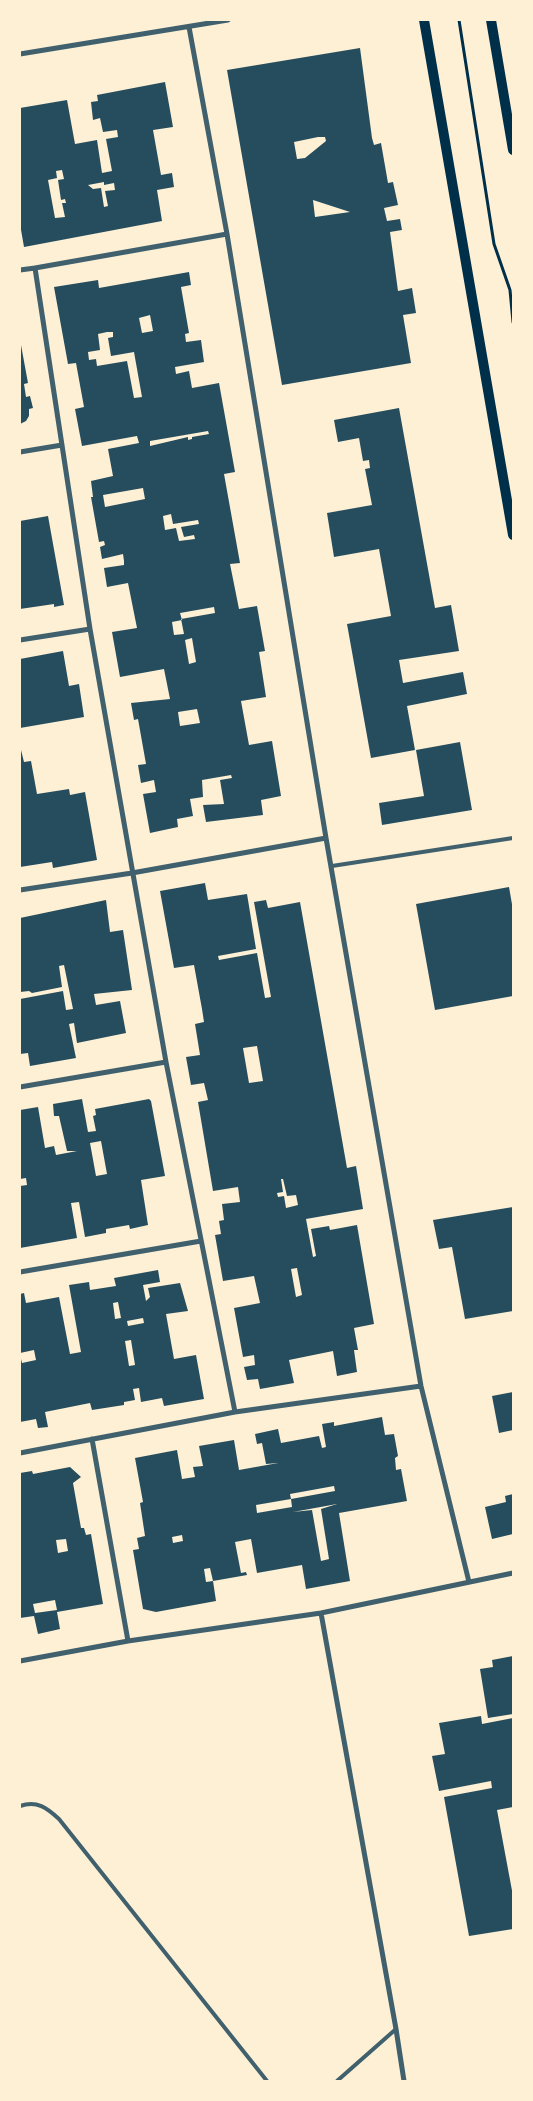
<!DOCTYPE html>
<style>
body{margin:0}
#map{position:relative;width:533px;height:2101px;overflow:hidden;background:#fdf0d5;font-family:"IBM Plex Serif",serif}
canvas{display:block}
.frame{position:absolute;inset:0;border:21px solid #fdf0d5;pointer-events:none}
</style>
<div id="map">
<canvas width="533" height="2101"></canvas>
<div class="frame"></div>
</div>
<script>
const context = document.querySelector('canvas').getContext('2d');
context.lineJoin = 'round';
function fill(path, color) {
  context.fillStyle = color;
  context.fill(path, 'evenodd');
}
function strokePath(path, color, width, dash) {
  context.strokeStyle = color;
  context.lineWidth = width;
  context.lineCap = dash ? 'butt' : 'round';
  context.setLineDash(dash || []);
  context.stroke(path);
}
const building = new Path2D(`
 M360 48 372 138 374 145 381 143 388 183 393 182 398 205 384 208 387 221 400 219 402 230 390 232 398 291 412 288 416 313 403 315 411 363 282 385 227 70ZM318 137H325L326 141 305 158 297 159 294 142ZM313 200 350 212 315 217Z
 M165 82 173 127 153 130 161 175 172 173 174 187 157 190 162 221 24 247 20 224V108L67 100 75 144 97 140 102 173 112 171 106 139 118 137 117 130 103 132 100 118 93 120 91 102 98 101 97 95ZM62 170 64 179 58 180 61 200 65 199 66 203H62L65 217 55 218 48 180 57 178 56 171ZM104 182V185L114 183 115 190 105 191 108 206 104 207 101 188 93 189 88 185Z
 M189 272 191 285 181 287 189 333 185 334 186 342 201 340 204 362 175 367 176 374 189 371 192 388 219 383 235 472 224 474 240 563 230 564 239 609 257 606 265 651 259 652 266 697 241 701 249 745 272 741 281 796 261 800 263 815 206 822 203 805 224 804 220 780 232 778 231 775 202 780 203 797 190 799 193 816 177 819 178 827 150 833 143 794 156 792 154 780 141 783 138 765 146 764 138 719 134 720 131 703 170 699 164 669 120 677 112 632 137 628 128 583 107 587 104 568 124 565V561L123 554 102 559 100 547 105 545 104 541 99 542 91 497H93L91 481 113 476 108 449 139 443 137 436 82 446 75 409 84 407 76 363 68 364 54 287 98 280 99 288ZM150 315 153 331 142 333 139 318ZM107 332H113V337L108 338 111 356 134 352 142 397 134 398 127 361 97 366 96 359 89 360 88 352 100 350 98 334ZM208 431 209 434 192 437V439L188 440V437L150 446V441ZM143 488 145 499 105 507 103 495ZM171 514 173 524 198 520 199 524 181 527 184 537 194 535 195 539 179 541 176 528 165 530 163 516ZM214 607 215 613 181 619 184 634 174 635 172 622 182 620 180 613ZM192 638 196 662 189 664 185 640ZM197 709 200 723 180 726 178 712Z
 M21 345 28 383 24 384 26 397 30 396 33 408 29 409V416L26 421 20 424Z
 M399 408 435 608 451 605 459 651 399 660 403 683 463 672 467 694 407 706 415 750 371 758 347 624 391 616 379 549 334 557 327 513 372 505 365 469 370 468 369 460 363 461 359 438 338 442 334 420Z
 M48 516 64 605 54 607V604L20 609V521Z
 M63 651 69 686 79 684 84 717 20 728V659Z
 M460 742 472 810 382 825 379 803 424 796 416 750Z
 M20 746 24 762 31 761 37 794 69 789 70 795 85 792 97 860 53 868 52 862 20 867Z
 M205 883 208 900 247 894 256 949 218 956 219 960 257 953 265 998 271 997 254 902 266 900 268 908 300 902 347 1168 356 1166 363 1209 306 1219 313 1257 316 1256 311 1229 329 1226 330 1230 357 1225 374 1324 354 1328 358 1350H354L357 1372 337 1376 333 1351 289 1360 294 1383 260 1389 258 1379 247 1380 244 1367 255 1365 254 1355 243 1357 234 1308 260 1303 254 1276 223 1281 215 1235 221 1234 219 1221 224 1220 222 1204 240 1202 238 1187 213 1191 198 1102 208 1100 204 1083 191 1085 186 1057 200 1055 195 1024 204 1022 202 1009 194 965 174 968 160 891ZM257 1046 263 1081 249 1083 243 1048ZM281 1179H283L287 1196 296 1195 298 1205 286 1208 284 1196 278 1197 277 1193 283 1192ZM297 1268 302 1295 296 1297 291 1269Z
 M509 887 513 910V996L435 1010 416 904Z
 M106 900 110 932 123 930 132 990 94 994 96 1005 120 1001 126 1033 77 1043 74 1023 69 1024 76 1058 30 1066 28 1053 20 1054V999L63 991 66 1010 73 1009 64 965 59 966 62 987 32 993 29 991 20 992V918Z
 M82 1099 88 1132 96 1131 93 1116 96 1115 95 1109 149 1099 151 1101 165 1176 141 1180 148 1225 130 1229 129 1225 106 1229V1233L85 1237 79 1202 71 1203 77 1238 20 1248V1186L27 1185 26 1178 20 1179V1110L38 1107 45 1148 54 1146 56 1155 77 1151H67L59 1116H54L53 1104ZM101 1141 107 1174 96 1176 90 1143Z
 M513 1207V1311L465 1319 452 1247 439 1249 433 1220Z
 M158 1270 160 1282 143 1285 146 1301 150 1297 148 1288 180 1283 188 1311 166 1314 174 1359 196 1355 204 1399 164 1406 162 1398 141 1402 139 1388 133 1389 135 1400 124 1402V1405L92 1410 90 1403 45 1412 48 1427 38 1428 36 1419 20 1422V1355L22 1363 36 1360 34 1350 20 1353V1294L24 1293 26 1303 59 1297 70 1354 81 1352 69 1285 89 1282 90 1290 116 1286 114 1278ZM118 1302 121 1318 115 1319 113 1303ZM143 1318 144 1323 128 1326 127 1321ZM131 1340 135 1365 129 1366 125 1341Z
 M513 1392V1430L499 1433 492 1396Z
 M382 1417 385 1435 394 1434 398 1456 395 1458 396 1470 401 1469 407 1501 339 1513 350 1581 306 1589 302 1565 257 1573 251 1539 235 1542 241 1573 246 1572 247 1575 213 1581 210 1568 204 1569 206 1582 213 1581 216 1601 156 1612 143 1609 133 1550 139 1549 137 1538 145 1536 140 1503 143 1502 135 1458 177 1450 182 1479 195 1477 193 1467 203 1466 199 1446 234 1440 239 1470 278 1463 266 1464 262 1443 257 1444 255 1434 278 1429 281 1443 319 1436 322 1448 326 1447 322 1424 334 1422V1426ZM334 1486 335 1491 291 1499 292 1507 257 1513 256 1505 291 1499 290 1494ZM337 1504 321 1509 329 1559 321 1561 312 1510 293 1512ZM182 1535 183 1541 173 1543 172 1537Z
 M70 1467 81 1477 73 1483 81 1528H84L86 1535 91 1534 103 1604 57 1612 60 1629 38 1634 34 1616 20 1618V1473L32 1471 33 1474ZM66 1539 68 1551 58 1553 56 1540ZM55 1600 57 1610 35 1613 33 1604Z
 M513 1494V1534L492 1539 485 1507 506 1502 505 1496Z
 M513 1656V1714L488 1718 480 1669 493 1667 492 1660Z
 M481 1716 482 1724 513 1718V1807L497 1810 513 1896V1929L469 1936 444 1797 492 1788 491 1781 439 1791 432 1756 445 1754 439 1723Z`);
const path = new Path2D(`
 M459 20 494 244 510 290 513 322`);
const service = new Path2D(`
 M332 866 513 838
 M20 1806C37 1800 47 1808 59 1819L267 2081
 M337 2081 396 2029`);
const minor = new Path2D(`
 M189 27 227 234 326 838 421 1386 469 1582
 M20 54 228 20
 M20 270 35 268
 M20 452 62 445
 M20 640 90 629
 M20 890 132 873 326 838
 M166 1062 90 629 35 268 227 234
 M20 1087 166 1062 235 1412 421 1386
 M20 1272 201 1241
 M92 1439 128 1641
 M20 1453 235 1412
 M321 1613 396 2029 404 2081
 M20 1661 128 1641 321 1613 513 1573`);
const secondary = new Path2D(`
 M424 20 513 535
 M491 20 513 150`);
fill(building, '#264d5e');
strokePath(path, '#003049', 3);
strokePath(service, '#3f606c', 4);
strokePath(minor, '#3f606c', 5);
strokePath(secondary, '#003049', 10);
</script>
